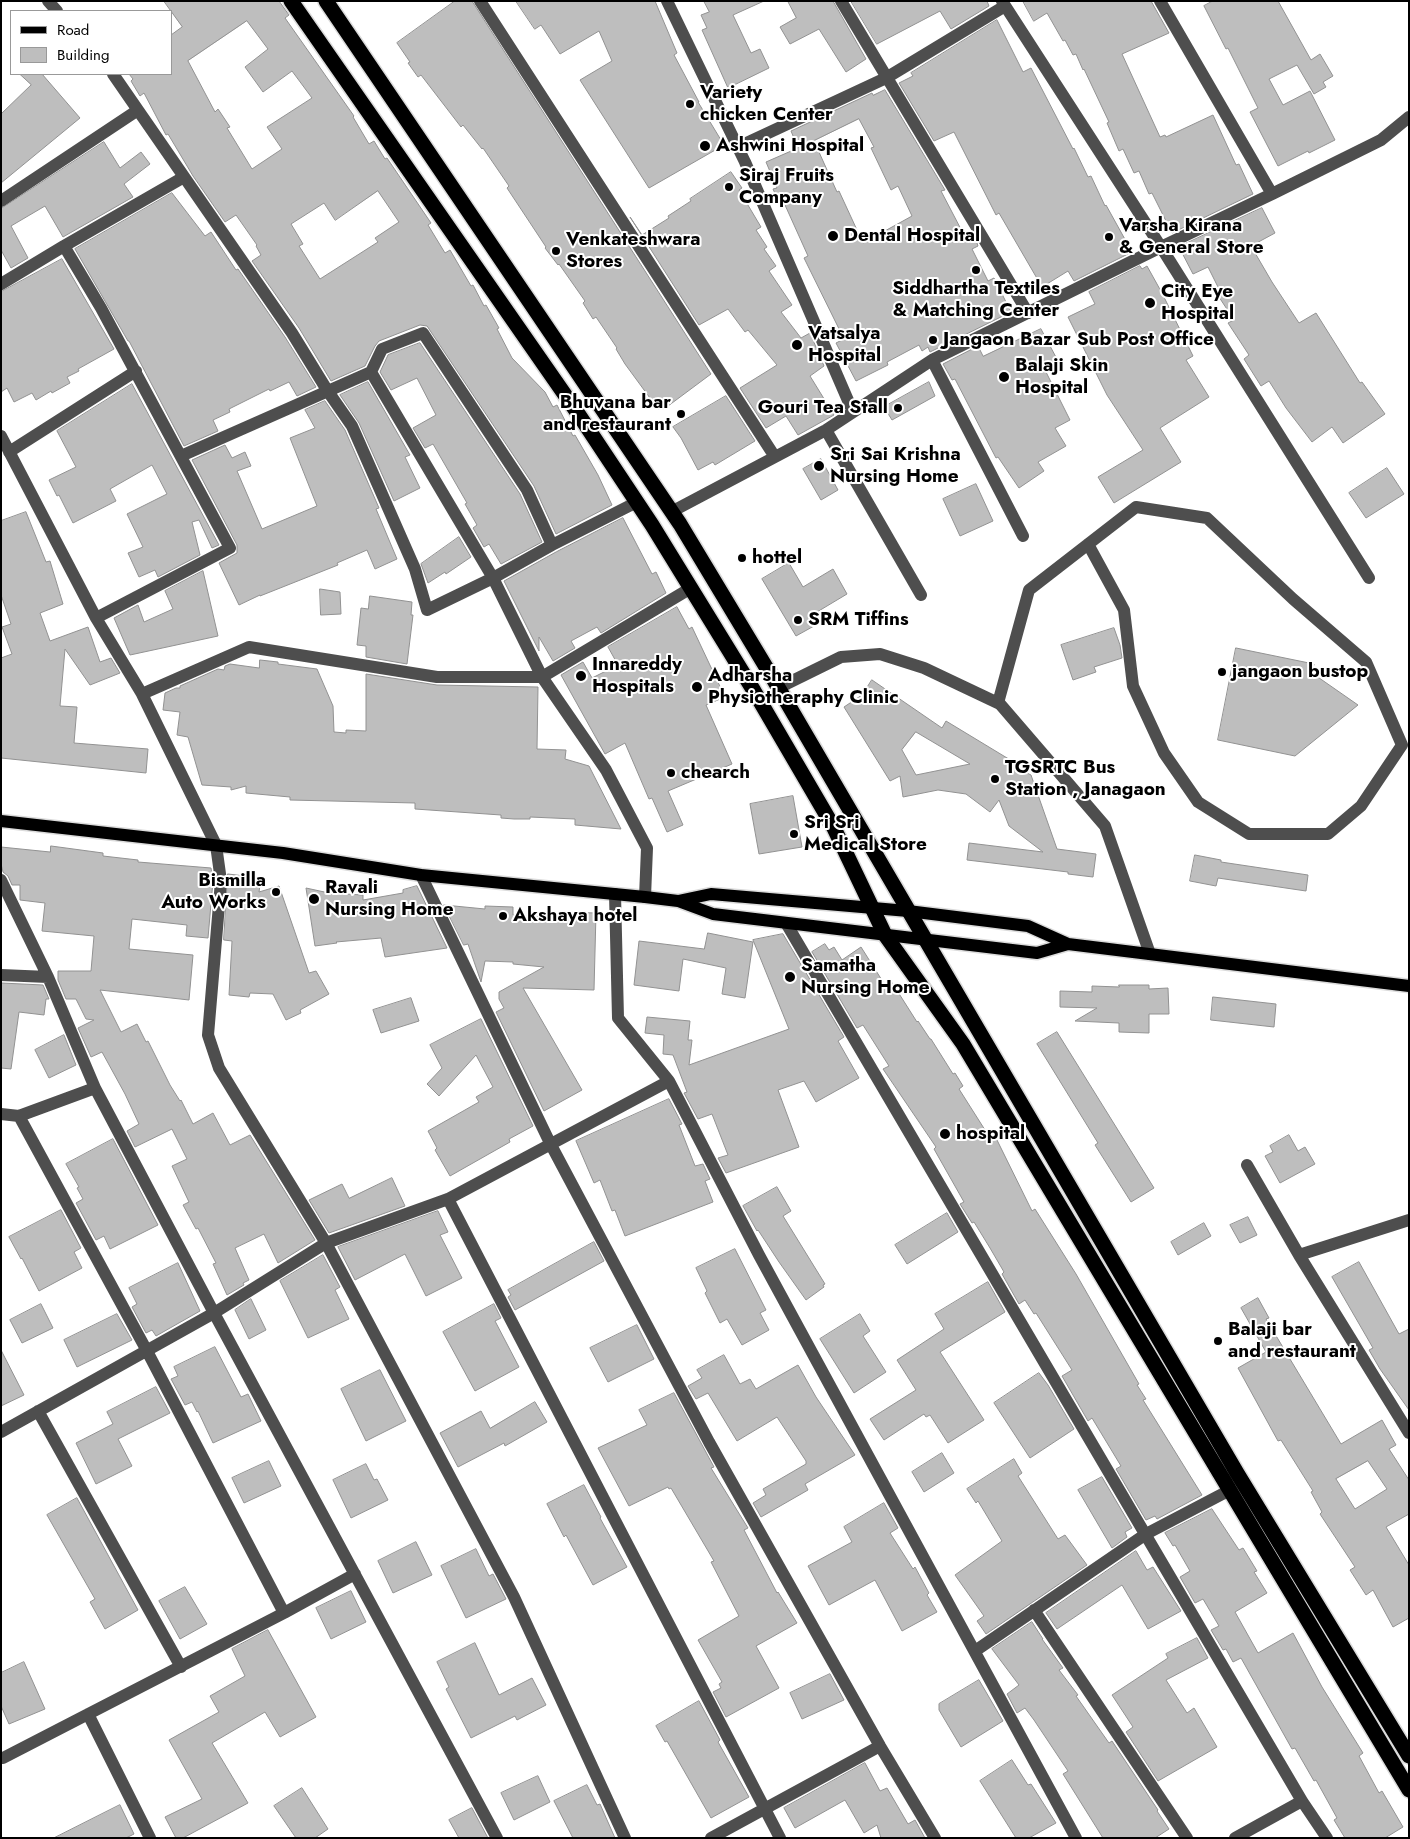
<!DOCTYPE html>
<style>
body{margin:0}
#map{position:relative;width:1410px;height:1839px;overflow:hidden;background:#fff;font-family:Jost,sans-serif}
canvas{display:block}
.frame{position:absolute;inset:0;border:2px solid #000;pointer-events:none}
.legend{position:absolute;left:10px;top:10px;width:162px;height:65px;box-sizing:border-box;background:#fff;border:1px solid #999;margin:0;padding:6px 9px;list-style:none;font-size:15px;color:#000}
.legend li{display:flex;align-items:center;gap:10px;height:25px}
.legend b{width:25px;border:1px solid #999}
</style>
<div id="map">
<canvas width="1410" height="1839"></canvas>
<div class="frame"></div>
<ul class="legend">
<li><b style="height:6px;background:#000"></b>Road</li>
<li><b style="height:14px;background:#bebebe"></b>Building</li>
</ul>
</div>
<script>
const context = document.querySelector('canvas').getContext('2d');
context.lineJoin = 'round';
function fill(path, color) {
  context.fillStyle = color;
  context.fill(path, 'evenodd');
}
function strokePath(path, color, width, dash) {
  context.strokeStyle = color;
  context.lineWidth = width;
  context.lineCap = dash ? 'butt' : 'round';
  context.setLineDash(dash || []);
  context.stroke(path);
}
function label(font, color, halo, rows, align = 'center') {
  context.font = font + ' Jost,sans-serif';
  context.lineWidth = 4;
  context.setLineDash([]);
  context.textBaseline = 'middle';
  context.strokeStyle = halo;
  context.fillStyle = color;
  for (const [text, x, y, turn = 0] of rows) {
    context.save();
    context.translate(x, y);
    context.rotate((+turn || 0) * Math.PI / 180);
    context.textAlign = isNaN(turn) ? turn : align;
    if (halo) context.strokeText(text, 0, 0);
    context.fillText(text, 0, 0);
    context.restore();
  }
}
const building = new Path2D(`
 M164 1H279L289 15 285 18 354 116 353 117 369 144 374 141 385 159 387 158 431 223 428 225 445 253 450 250 471 286 473 285 484 306 486 305 499 328 497 329 512 358 545 392 553 407 557 405 573 436 575 435 598 475 612 505 556 534 534 486 427 326 420 325 379 341 375 346 365 366 331 381 299 328 252 261 261 255 256 246 257 245 236 215 225 222 193 176 168 134 166 135 144 93 140 96 131 81 133 79 129 74H171V35L182 27ZM247 21 268 49 245 67 263 92 292 71 312 98 267 127 282 149 252 169 227 128 230 127 218 109 215 112 188 61ZM378 191 399 222 375 238 378 242 320 279 299 246 303 244 291 224 324 203 335 220Z
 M455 1H472L711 374 664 409H658L625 364 616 349 617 348 596 317 593 319 583 303 585 301 559 264 558 265 545 248 546 247 507 188 509 186 483 148 482 149 463 125 461 127 421 75 418 77 408 63 410 62 397 43Z
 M516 1H655L677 53 674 55 699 102H698L724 145 649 188 580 80 612 61 599 31 560 54 541 25 535 29Z
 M704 1H764L733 15 751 53 760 49 769 68 728 88 702 30 707 28 701 15 709 12Z
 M788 1H833L866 59 846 72 819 29 790 44 780 27 796 18Z
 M851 1H987L989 6 951 29 940 11 877 44Z
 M1023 1H1151L1169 33 1122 54 1160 137 1165 135 1166 137 1213 115 1236 165 1239 164 1253 194 1172 233 1152 193 1149 194 1139 171 1134 173 1123 149 1119 151 1107 123 1109 122 1084 69 1083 70 1076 54 1073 55 1065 40 1063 41 1047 13 1034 21Z
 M1213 1H1278L1311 60 1320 54 1333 76 1323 82 1326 87 1314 94 1297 65 1269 79 1283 105 1310 91 1335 140 1309 153 1308 151 1278 166 1250 112 1258 108 1228 48 1226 49 1204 6Z
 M997 20 1023 72 1031 68 1073 149 1074 148 1088 177 1091 176 1105 206 1106 205 1132 252 1074 281 1068 271 1042 287 999 213 996 215 954 132 934 141 899 83 913 76 911 73Z
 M20 74H42L80 118 1 183V114L31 85Z
 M885 90 945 190 941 191 964 235 970 233 977 243 978 246 972 249 988 281 994 278 1011 312 930 352 928 347 922 351 919 345 887 362 888 365 856 381 836 343 844 339 804 258 808 256 785 205 781 207 773 189 777 188 766 162 798 148 791 131 872 93 873 95ZM859 119 874 147 871 148 891 190 898 186 912 216 863 243 839 191 837 192 814 141Z
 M104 142 120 168 141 152 150 164 124 184 133 197 63 237 45 206 11 226 28 258 11 268 1 250V209Z
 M731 172 742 188 739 190 761 227 756 230 767 247 764 249 776 266 769 271 792 305 781 312 801 338 810 333 824 366 810 376 834 415 798 435 786 416 766 428 740 388 777 365 748 330 745 332 728 309 699 325 630 217 642 235 669 218 668 216 691 201 690 199Z
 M172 193 205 236 211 232 236 270 238 269 285 337 316 387 297 396 289 382 270 391 269 389 229 409 230 412 213 420 218 431 184 446 129 341H128L75 249Z
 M1262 208 1275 233 1251 246 1272 282 1299 323 1316 313 1360 383 1362 382 1385 414 1343 443 1332 427 1312 442 1286 408 1269 381 1261 386 1244 359 1249 355 1228 323 1234 320 1219 297 1222 295 1208 267 1193 274 1179 247Z
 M62 259 114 349 78 369 79 371 67 377 70 383 52 393 51 391 36 400 32 393 14 402 7 388 1 392V292Z
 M1140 266 1142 269 1147 266 1162 293 1193 356 1186 360 1209 397 1160 428 1181 462 1114 503 1098 477 1143 450 1107 395 1068 317 1095 304 1089 292Z
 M1041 329 1058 361 1044 368 1070 420 1055 428 1066 446 1038 462 1044 471 1019 488 998 457 996 458 955 379 952 380 943 364 978 346 983 356Z
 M420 343 520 494 542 542 501 564 489 544 484 547 473 528 477 525 465 504 467 503 433 444 425 448 413 428 436 415 417 378 391 390 380 372 388 355Z
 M368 382 410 455 405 457 420 488 394 501 359 423 340 395Z
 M929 382 935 396 892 420 884 407Z
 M132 384 219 545 212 548 199 520 192 522 200 555 158 577 155 570 139 577 128 553 143 547 127 514 167 494 152 465 110 489 116 501 73 523 59 495 57 496 49 480 76 467 57 431Z
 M726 396 755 441 715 465 713 462 698 470 681 438 673 427Z
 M325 401 345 430 379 508 376 509 397 559 375 569 367 550 337 563 338 565 260 596V595L239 605 219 563 237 553V545L192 460 225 445 232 458 245 452 251 466 237 471 262 529 317 506 290 438 315 428 305 410Z
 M821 459 838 490 821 500 803 469Z
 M1387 468 1404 494 1366 518 1349 493Z
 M976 484 993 521 960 536 943 499Z
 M26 512 46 562 50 561 63 604 40 613 50 641 88 627 100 662 111 658 120 673 90 685 65 649 60 706 77 707 74 743 148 749 146 773 1 758V658L12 654 2 627 11 624 1 595V521Z
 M623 518 652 574 656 572 666 593 601 633 597 627 571 641 575 648 553 661 539 637V651L504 581 556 552Z
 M459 537 471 557 446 574 445 572 428 583 421 564Z
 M789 563 803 587 833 569 847 594 817 612 823 621 796 636 762 579Z
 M203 571 218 636 130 655 114 618 138 605 144 622 173 609 165 591Z
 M320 589 340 592 341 614 321 615Z
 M370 596 412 602 411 615H413L407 664 366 657V646L357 645 361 608 368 609Z
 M677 607 689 629 692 627 725 697 706 705 732 764 668 791 683 825 667 832 652 798 649 799 625 743 605 754 561 675 583 662 592 678 618 665 608 647Z
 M1114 628 1120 645 1122 658 1094 667 1096 672 1073 680 1061 645Z
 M1236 648 1314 664 1312 673 1358 705 1295 756 1218 740Z
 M260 660 278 662V664L317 669 333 706 334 732 346 733V730L366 731V674L437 685 538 687 537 749 566 750 565 759 589 766 621 829 575 825V819L530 817V819H514L501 818V815L415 809V803L290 800V797L246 793V786L231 790V787L202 785 188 737 177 735 180 712 163 710 165 693 176 688H180V686L218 669 224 670 225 666 230 664 259 668Z
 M872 680 942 728 946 721 1017 764 1015 767 1031 775 1057 849 1096 854 1093 877 1068 874V872L967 860 969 843 1043 852 1009 826 999 800 990 812 966 794 938 790 903 797 900 776 890 781 844 707 862 695ZM916 732 970 764 916 775 902 750Z
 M793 796 802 847 759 854 750 804Z
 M51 846 103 853V856L138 860V862L211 868 213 881 208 938 186 936 187 925 132 919 129 949 193 955 189 1000 100 990 121 1032 137 1024 146 1042 148 1041 170 1085 180 1101 181 1100 193 1124 213 1113 230 1145 250 1135 315 1240 278 1263 264 1234 235 1248 249 1280 243 1283 244 1285 227 1295 213 1264 216 1263 198 1228 196 1229 183 1205 189 1202 172 1166 187 1159 172 1129 135 1147 127 1131 139 1124 125 1094 102 1052 91 1057 78 1028 94 1020 86 1019 76 999H66L58 980V971H91L94 936 42 931 45 903 20 900V885H12L8 876 3 872 1 864V847L50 852Z
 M1195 855 1221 860V862L1308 875 1306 891 1218 878 1216 886 1190 881Z
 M228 874 261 878 259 892 279 886 309 973 316 971 329 994 300 1010 301 1013 286 1020 273 994 250 993 249 997 229 995 232 941 224 940Z
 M417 886 447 948 385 957 381 938 336 942 337 943 315 946 306 888 329 893 363 895V900L403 893V890Z
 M444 905 485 909V906L513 907V915L558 917V912L596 913 594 990 523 988 582 1090 544 1111 496 1012 504 1008 499 999V992L544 967 513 964V962L485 961 481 982 468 944 464 945Z
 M708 933 753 942 745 998 722 994 726 968 683 959 679 991 634 985 639 941 704 949Z
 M783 934 844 1037 838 1041 859 1078 816 1102 804 1081 778 1090 799 1147 726 1173 718 1158 728 1155 712 1114 698 1119 684 1093 687 1092 673 1055 663 1054 664 1035 645 1033 647 1017 690 1021 688 1040H692L689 1065 789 1029 753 940Z
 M825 944 829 950 834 947 842 960 861 947 885 985 891 981 917 1022 918 1021 930 1039H931L953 1074 955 1073 963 1086 959 1089 992 1141 996 1138 1032 1211 1035 1209 1076 1274 1139 1384 1137 1385 1146 1399 1143 1400 1202 1495 1157 1519 1155 1516 1146 1520 1116 1469 1121 1466 1092 1418 1088 1421 1062 1376 1072 1370 1036 1313 1034 1314 1025 1300 1019 1304 1002 1274 1004 1272 990 1248 974 1222 972 1223 960 1204 964 1202 934 1149 936 1147 883 1069 889 1066 863 1025 857 1028 812 952Z
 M1 983 43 985 49 999H46L44 1015 19 1012 11 1069 1 1068Z
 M1119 985H1149V989L1168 988 1169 1014H1149V1033L1119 1032V1023L1075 1021 1097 1008 1060 1007V991L1092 992V986L1119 987Z
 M1213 997 1276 1004 1274 1027 1211 1020Z
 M411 998 419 1021 381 1033 373 1010Z
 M481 1019 533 1126 509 1139 510 1142 450 1176 435 1150 437 1148 428 1131 479 1102 476 1097 493 1087 476 1055 439 1096 427 1084 442 1068 430 1045Z
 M1057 1032 1154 1188 1131 1202 1095 1145 1098 1143 1037 1044Z
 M64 1035 76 1065 49 1078 35 1050Z
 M669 1099 682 1124 679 1125 695 1166 703 1164 710 1179 705 1181 713 1202 625 1236 615 1210 612 1211 600 1180 594 1183 576 1141Z
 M1289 1135 1298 1151 1305 1147 1315 1164 1280 1183 1265 1156 1273 1152 1270 1146Z
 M113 1139 158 1225 110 1249 104 1236 96 1240 76 1203 83 1199 77 1188 79 1187 66 1164Z
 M392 1178 405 1206 329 1233 309 1200 342 1184 349 1198Z
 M777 1187 791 1211 783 1216 825 1284 823 1285 824 1287 806 1300 779 1262 758 1230 757 1231 743 1206Z
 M61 1210 81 1248 74 1252 82 1268 39 1291 22 1258 21 1259 9 1237Z
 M438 1211 448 1232 440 1235 462 1278 426 1296 405 1254 355 1280 338 1247Z
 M947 1213 958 1232 907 1264 895 1245Z
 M1248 1217 1257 1235 1240 1243 1230 1225Z
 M1204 1223 1211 1236 1178 1255 1171 1242Z
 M594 1242 604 1261 515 1310 508 1297 511 1295 508 1290Z
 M735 1249 766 1310 760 1313 769 1330 742 1345 727 1319 720 1323 705 1293 707 1291 696 1268Z
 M323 1255 340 1287 335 1290 349 1319 308 1338 280 1281Z
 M1359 1262 1399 1334 1409 1329V1410L1380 1369 1369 1350 1373 1348 1332 1277Z
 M178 1263 200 1311 156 1336 152 1330 146 1333 132 1307 137 1304 129 1288Z
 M988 1282 1005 1312 940 1352 984 1420 948 1443 930 1415 926 1417 924 1414 884 1440 870 1419 916 1390 897 1360 944 1329 935 1314Z
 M1258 1298 1269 1318 1266 1319 1341 1444 1382 1420 1396 1445 1389 1449 1409 1480V1514L1386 1527 1409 1565V1618L1393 1627 1373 1590 1366 1595 1350 1570 1355 1567 1320 1514 1322 1512 1311 1492 1313 1491 1281 1440 1278 1441 1238 1368 1266 1352 1241 1308ZM1368 1461 1387 1489 1355 1509 1336 1479Z
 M251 1299 266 1330 249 1339 235 1310Z
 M41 1304 53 1328 22 1343 10 1320Z
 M494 1304 501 1318 495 1321 519 1367 475 1391 443 1332Z
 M117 1314 132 1340 77 1367 64 1340Z
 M860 1314 870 1331 863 1336 886 1372 854 1393 820 1339Z
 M637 1325 654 1359 608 1382 590 1348Z
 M215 1347 241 1397 248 1394 261 1421 213 1443 198 1411 197 1412 192 1402 185 1405 171 1379 178 1376 174 1367Z
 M1 1350 24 1395 1 1406Z
 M724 1355 740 1384 750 1379 756 1389 798 1365 816 1397 855 1455 805 1484 808 1490 761 1517 753 1503 766 1495 763 1489 806 1464V1461L777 1417 737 1441 708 1393 696 1399 688 1386 702 1378 697 1370Z
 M380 1370 406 1421 366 1441 341 1389Z
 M1039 1373 1048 1385 1074 1429 1030 1458 994 1403Z
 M156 1387 170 1413 118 1439 132 1466 96 1484 76 1443 113 1424 107 1412Z
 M674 1393 714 1467 711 1468 748 1528 744 1530 777 1593 778 1592 797 1623 756 1646 779 1688 726 1717 713 1692 721 1688 719 1684 722 1682 698 1640 739 1616 711 1562 714 1561 671 1488 669 1489 668 1487 629 1506 598 1448 647 1425 639 1410Z
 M535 1402 547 1422 505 1446 504 1443 458 1467 440 1433 481 1411 490 1428Z
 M942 1453 954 1473 924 1492 912 1472Z
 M1014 1459 1022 1473 1018 1476 1058 1539 1065 1535 1087 1565 986 1634 977 1621 984 1616 955 1575 1002 1541 978 1501 976 1503 967 1489Z
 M269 1461 281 1486 244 1503 232 1478Z
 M366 1464 374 1480 377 1479 388 1500 351 1518 333 1480Z
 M1102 1477 1132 1528 1125 1532 1127 1537 1112 1548 1078 1490Z
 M584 1485 601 1517 600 1518 627 1567 593 1585 566 1535 564 1537 547 1504Z
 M77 1498 138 1610 105 1629 90 1602 95 1599 47 1515Z
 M884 1503 898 1528 890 1533 913 1569 915 1567 929 1593 927 1595 937 1612 902 1631 875 1580 829 1605 808 1566 852 1542 844 1527Z
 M1212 1509 1239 1550 1243 1548 1257 1571 1254 1572 1267 1593 1235 1612 1258 1653 1293 1633 1322 1687 1363 1753 1359 1756 1379 1793 1382 1791 1403 1827 1385 1838H1345L1334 1820 1337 1818 1316 1780 1314 1781 1295 1748 1292 1749 1241 1658 1233 1662 1226 1649 1223 1650 1211 1630 1219 1626 1203 1599 1195 1603 1180 1577 1190 1571 1175 1545 1173 1546 1165 1533Z
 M416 1542 432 1575 393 1593 378 1561Z
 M476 1549 489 1576 493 1574 506 1599 466 1618 441 1566Z
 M1136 1551 1147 1570 1153 1567 1181 1611 1148 1629 1122 1585 1057 1629 1046 1613Z
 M185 1587 207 1624 180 1639 159 1601Z
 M351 1591 366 1622 331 1639 316 1608Z
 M1032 1622 1043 1639H1042L1063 1668 1059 1670 1078 1695 1076 1696 1109 1743 1112 1741 1158 1810 1157 1811 1169 1829 1155 1838H1103L1063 1774 1068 1771 1034 1720 1025 1708 1017 1713 1007 1694 1019 1685 992 1649Z
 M268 1630 316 1717 280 1737 265 1712 212 1743 248 1803 183 1838H176L165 1817 202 1799 169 1740 219 1712 210 1696 245 1676 232 1649Z
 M1197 1638 1208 1658 1166 1680 1187 1713 1194 1708 1217 1747 1158 1781 1126 1732 1133 1727 1112 1695 1168 1658 1166 1654Z
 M475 1643 499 1695 532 1678 546 1705 517 1720 515 1716 471 1738 446 1689 449 1687 437 1662Z
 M24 1662 45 1709 9 1724 1 1706V1673Z
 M830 1674 844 1700 802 1719 790 1693Z
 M979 1680 1003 1721 961 1747 939 1710V1704Z
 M699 1701 720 1740 718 1742 749 1797 711 1818 667 1741 665 1742 656 1726Z
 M1012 1760 1028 1785 1031 1784 1056 1823 1029 1838H1016L980 1781Z
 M865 1763 880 1791 887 1788 908 1824 915 1820 925 1838H881L877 1825 864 1833 845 1800 795 1828 784 1808Z
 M538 1776 550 1802 514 1820 501 1793Z
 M587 1785 597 1805 600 1804 615 1838H573L554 1801Z
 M302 1788 328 1829 315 1838H296L274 1806Z
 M120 1805 134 1834 126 1838H54Z
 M472 1808 488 1838H459L449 1820Z`);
const minor = new Path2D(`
 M48 1 57 11
 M480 1 775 457
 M667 1 745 162 853 412
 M841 1 1028 313
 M1160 1 1272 194 1161 247 1369 578
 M113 74 292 333 327 390 352 426 415 569 427 610 493 578 542 677 691 588
 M738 147 886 78 1005 6
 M1272 194 1381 140 1409 117
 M1 201 138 110
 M64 246 184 177
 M1 284 64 246 101 308 230 548 96 618
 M932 360 1161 247 1002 1
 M371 372 493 578 552 545
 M826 430 921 595
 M1 436 96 618 142 694 216 845 221 881 208 1035 219 1068 326 1243 514 1597 625 1838
 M9 452 136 371
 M181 456 371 372 382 349 423 333 527 490 552 545 637 502
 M671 512 826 430 932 360 1023 536
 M778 688 841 657 880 654 924 668 1000 704 1105 826 1150 954
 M142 694 249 647 437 677H542L606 770 647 848 645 897
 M998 703 1029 590 1136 507 1207 518 1293 599 1366 662 1402 745 1361 806 1328 834H1249L1198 802 1164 753 1133 686 1124 610 1088 544
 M421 875 550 1143 709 1442 880 1746 935 1838
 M1 880 48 977 95 1088 214 1313 497 1838
 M615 894 618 1018 669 1081
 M786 923 1302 1801 1327 1838
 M1 975 48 977
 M1 1114 19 1116 95 1088
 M19 1116 147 1351 284 1613 355 1574
 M1247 1165 1299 1255 1409 1433
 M448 1199 780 1838
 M1299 1255 1409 1220
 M38 1411 181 1667
 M1 1432 214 1313 326 1243 448 1199 669 1081 759 1255 1076 1838
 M1034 1610 1187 1838
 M975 1651 1146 1534 1230 1490
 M88 1714 150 1838
 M3 1758 284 1613
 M711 1838 880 1746
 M1235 1838 1302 1801`);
const major = new Path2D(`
 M1 821 283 853 421 875 645 897 678 901 713 914 1037 953 1068 944
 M678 901 711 894 908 911 1028 926 1068 944 1409 986`);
const highway = new Path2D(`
 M291 1 579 415 652 525 754 691 834 828 885 935 963 1044 1409 1790
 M326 1 680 524 775 682 1237 1473 1409 1756`);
const markers = [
 [690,104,5,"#000"],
 [705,146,6,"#000"],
 [729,187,5,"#000"],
 [833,236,6,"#000"],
 [1109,237,5,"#000"],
 [556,251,5,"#000"],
 [976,270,5,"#000"],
 [1150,303,6,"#000"],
 [933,340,5,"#000"],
 [797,345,6,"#000"],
 [1004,377,6,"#000"],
 [898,408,5,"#000"],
 [681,414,5,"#000"],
 [819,466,6,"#000"],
 [742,558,5,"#000"],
 [798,620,5,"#000"],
 [1222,672,5,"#000"],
 [581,676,6,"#000"],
 [697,687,6,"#000"],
 [671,773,5,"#000"],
 [995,779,5,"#000"],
 [794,834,5,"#000"],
 [276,892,5,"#000"],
 [314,899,6,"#000"],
 [503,916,5,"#000"],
 [790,977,6,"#000"],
 [945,1134,6,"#000"],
 [1218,1341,5,"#000"]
];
const poiNames = [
 ["Variety",700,93],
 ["chicken Center",700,115],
 ["Ashwini Hospital",716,146],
 ["Siraj Fruits",739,176],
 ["Company",739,198],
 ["Varsha Kirana",1119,226],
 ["& General Store",1119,248],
 ["Dental Hospital",844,236],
 ["Venkateshwara",566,240],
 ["Stores",566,262],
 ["Siddhartha Textiles",976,289,"center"],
 ["& Matching Center",976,311,"center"],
 ["City Eye",1161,292],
 ["Hospital",1161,314],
 ["Vatsalya",808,334],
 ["Hospital",808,356],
 ["Jangaon Bazar Sub Post Office",943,340],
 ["Balaji Skin",1015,366],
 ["Hospital",1015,388],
 ["Bhuvana bar",671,403,"right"],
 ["and restaurant",671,425,"right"],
 ["Gouri Tea Stall",888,408,"right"],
 ["Sri Sai Krishna",830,455],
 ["Nursing Home",830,477],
 ["hottel",752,558],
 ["SRM Tiffins",808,620],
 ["Innareddy",592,665],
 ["Hospitals",592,687],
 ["jangaon bustop",1232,672],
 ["Adharsha",708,676],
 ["Physiotheraphy Clinic",708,698],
 ["TGSRTC Bus",1005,768],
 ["Station , Janagaon",1005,790],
 ["chearch",681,773],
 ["Sri Sri",804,823],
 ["Medical Store",804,845],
 ["Bismilla",266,881,"right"],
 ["Auto Works",266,903,"right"],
 ["Ravali",325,888],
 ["Nursing Home",325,910],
 ["Akshaya hotel",513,916],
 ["Samatha",801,966],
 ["Nursing Home",801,988],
 ["hospital",956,1134],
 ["Balaji bar",1228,1330],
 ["and restaurant",1228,1352]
];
fill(building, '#bebebe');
strokePath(building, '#929292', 1);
strokePath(major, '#dbdbdb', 15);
strokePath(highway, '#dbdbdb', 18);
strokePath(minor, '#4e4e4e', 12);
strokePath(major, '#000', 12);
strokePath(highway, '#000', 15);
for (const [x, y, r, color] of markers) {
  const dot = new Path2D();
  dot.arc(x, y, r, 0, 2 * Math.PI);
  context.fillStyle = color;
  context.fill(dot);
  strokePath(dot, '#fff', 2);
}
label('bold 19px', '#000', '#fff', poiNames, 'left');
</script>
